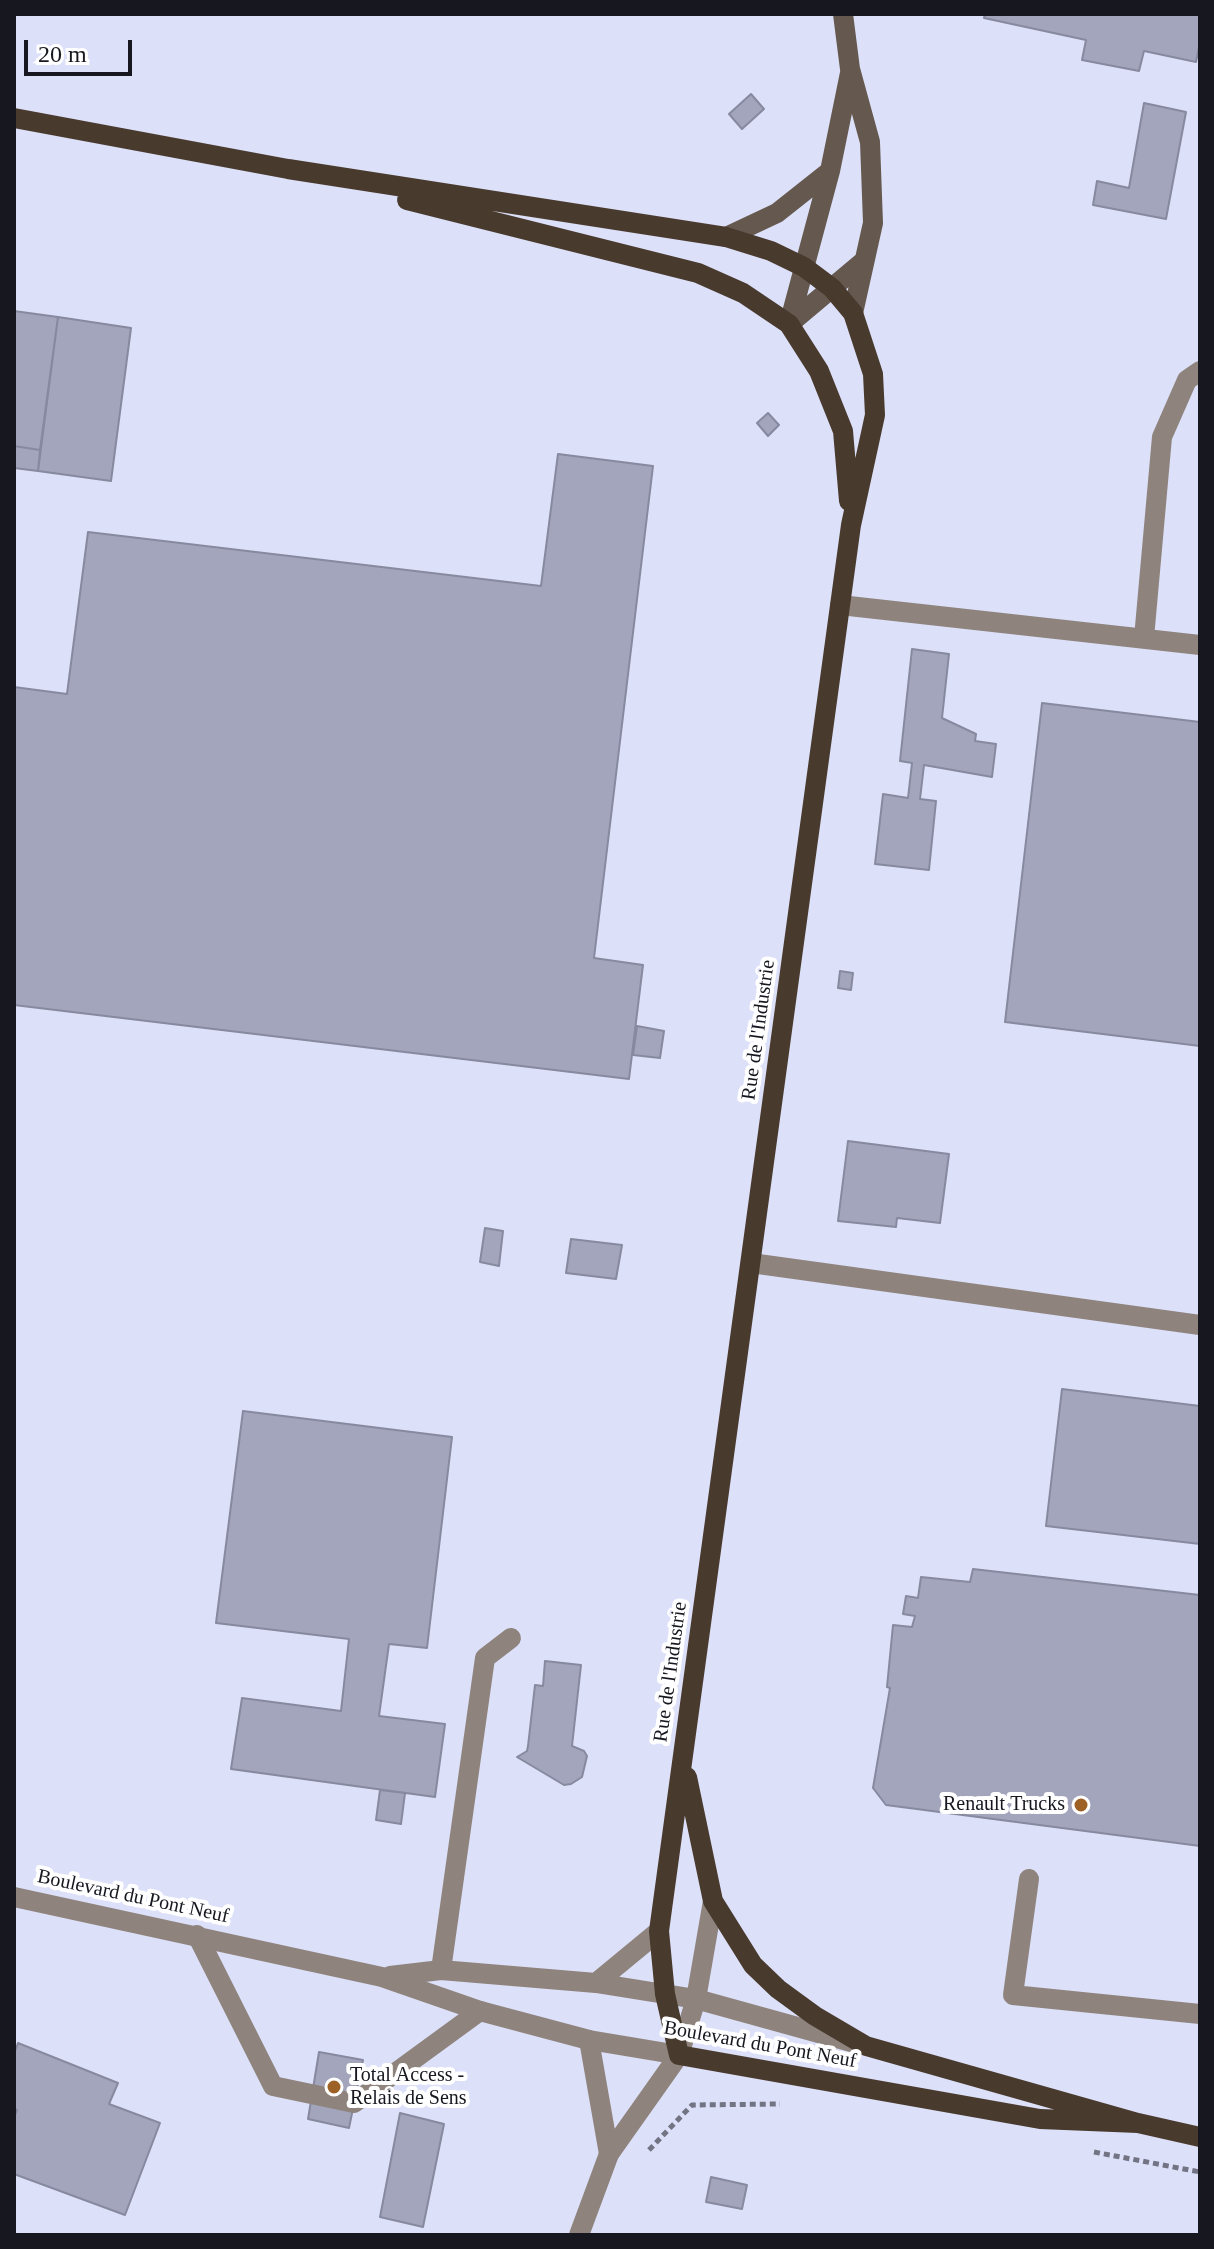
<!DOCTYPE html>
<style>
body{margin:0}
#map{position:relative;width:1214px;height:2249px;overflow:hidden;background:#dde0f9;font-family:"Times New Roman",serif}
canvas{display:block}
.frame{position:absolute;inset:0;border:16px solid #16171f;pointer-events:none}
.scale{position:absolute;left:24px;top:40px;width:108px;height:36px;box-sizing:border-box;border:4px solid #16171f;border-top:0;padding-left:10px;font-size:24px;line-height:28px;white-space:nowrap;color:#16171f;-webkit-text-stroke:6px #fff;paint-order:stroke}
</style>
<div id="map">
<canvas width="1214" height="2249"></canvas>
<div class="frame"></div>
<div class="scale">20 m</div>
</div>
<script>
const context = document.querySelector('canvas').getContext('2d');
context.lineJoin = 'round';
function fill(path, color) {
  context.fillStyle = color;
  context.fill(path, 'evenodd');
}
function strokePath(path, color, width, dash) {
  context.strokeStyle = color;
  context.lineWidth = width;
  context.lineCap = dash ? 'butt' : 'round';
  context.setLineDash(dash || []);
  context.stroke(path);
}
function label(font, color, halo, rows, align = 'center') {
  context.font = font + ' "Times New Roman",serif';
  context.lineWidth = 8;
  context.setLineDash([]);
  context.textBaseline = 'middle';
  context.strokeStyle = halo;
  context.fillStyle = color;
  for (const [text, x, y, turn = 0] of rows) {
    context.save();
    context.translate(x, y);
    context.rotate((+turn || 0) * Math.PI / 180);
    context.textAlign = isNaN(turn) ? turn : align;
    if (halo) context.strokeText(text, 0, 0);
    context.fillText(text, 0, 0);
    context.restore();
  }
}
const building = new Path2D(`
 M985 14H1200V42L1196 62 1144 51 1139 71 1082 60 1086 40 984 18Z
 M751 94 764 109 742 129 729 114Z
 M1144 103 1186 112 1166 219 1093 205 1097 181 1129 188Z
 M14 311 58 317 40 450 14 446Z
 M58 317 131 328 111 481 38 471Z
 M768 413 779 425 768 436 757 423Z
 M14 446 40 450 38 471 14 468Z
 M558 454 653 466 594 958 643 965 629 1079 14 1005V687L67 694 88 532 541 586Z
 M912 649 949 654 942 718 976 734 975 741 996 744 992 777 924 765 920 799 936 801 929 870 875 864 883 794 908 798 912 763 900 761Z
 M1042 703 1200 722V1046L1005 1022Z
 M840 971 853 973 851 990 838 988Z
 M637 1026 664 1031 660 1058 633 1055Z
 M848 1141 949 1154 940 1223 897 1218 896 1227 838 1221Z
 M485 1228 503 1231 499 1266 480 1262Z
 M571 1239 622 1245 616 1279 566 1273Z
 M1062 1389 1200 1406V1544L1046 1526Z
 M243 1411 452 1437 427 1648 389 1644 379 1716 445 1724 435 1797 231 1769 242 1698 341 1711 349 1639 216 1623Z
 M973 1569 1200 1595V1846L886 1805 873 1788 890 1688 887 1687 893 1625 912 1627 915 1616 903 1614 906 1596 918 1598 921 1577 970 1582Z
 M545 1661 581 1665 572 1746 584 1751 587 1756 582 1777 571 1784 564 1785 517 1757 527 1751 528 1746 535 1685 543 1686Z
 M380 1790 405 1793 401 1824 376 1820Z
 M18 2043 118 2083 109 2104 160 2123 125 2215 14 2174V2118L17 2110 14 2108V2054Z
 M319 2052 363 2060 349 2128 308 2119Z
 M400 2113 444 2124 423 2227 380 2217Z
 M711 2177 747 2185 742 2209 706 2202Z`);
const path = new Path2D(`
 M649 2150 692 2105 780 2104
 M1094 2152 1200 2172`);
const service = new Path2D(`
 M840 605 1200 645
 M1144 638 1162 437 1187 380 1200 371
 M751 1263 1200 1325
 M1029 1879 1013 1995 1200 2014
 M197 1935 273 2086 354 2103 480 2011
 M441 1970 485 1658 511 1638
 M579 2235 609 2154`);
const minor = new Path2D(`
 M589 2040 609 2154
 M609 2154 679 2055 696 1999 713 1901`);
const tertiary = new Path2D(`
 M14 1897 382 1977 480 2011 589 2040 679 2055
 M390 1976 441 1970 596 1983 659 1931
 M596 1983 696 1999 855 2043`);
const secondary = new Path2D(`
 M843 14 850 69 870 142 873 223 853 313
 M726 237 777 213 830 171
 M789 324 830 171 850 73
 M789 324 864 261`);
const primary = new Path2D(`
 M14 118 288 169 726 237 771 251 804 267 832 288 853 313 873 374 875 415 851 525 659 1931 665 1994 679 2055 1040 2119 1138 2123
 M407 200 698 273 743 293 789 324 819 371 843 431 849 501
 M687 1777 713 1901 753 1965 778 1989 815 2016 866 2046 1138 2123 1200 2137`);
const markers = [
 [1081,1805,8,"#9d6025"],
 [334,2087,8,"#9d6025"]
];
const streetNames = [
 ["Rue de l'Industrie",759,1030,-82],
 ["Rue de l'Industrie",671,1672,-82],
 ["Boulevard du Pont Neuf",133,1897,12],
 ["Boulevard du Pont Neuf",760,2045,10]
];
const poiNames = [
 ["Renault Trucks",1065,1805],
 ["Total Access -",350,2076,"left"],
 ["Relais de Sens",350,2099,"left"]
];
fill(building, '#a2a5bc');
strokePath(building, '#87899f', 2);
strokePath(path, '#727484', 5, [6, 4]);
strokePath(service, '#8e847d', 20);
strokePath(minor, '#8e847d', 20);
strokePath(tertiary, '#8e847d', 20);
strokePath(secondary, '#65594f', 20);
strokePath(primary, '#493a2e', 20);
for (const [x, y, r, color] of markers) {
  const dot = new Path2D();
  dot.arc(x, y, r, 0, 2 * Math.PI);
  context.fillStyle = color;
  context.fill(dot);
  strokePath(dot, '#fff', 3);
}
label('20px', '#16171f', '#fff', streetNames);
label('20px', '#16171f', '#fff', poiNames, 'right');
</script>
